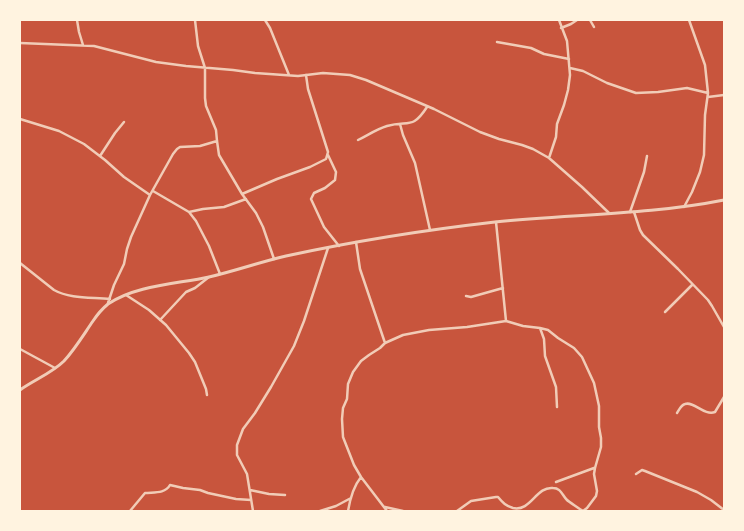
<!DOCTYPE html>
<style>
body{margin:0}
#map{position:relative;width:744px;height:531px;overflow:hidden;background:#c8553d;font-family:"Nunito Sans",sans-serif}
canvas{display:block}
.frame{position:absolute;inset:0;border:21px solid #fff3e0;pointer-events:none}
</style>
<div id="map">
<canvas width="744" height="531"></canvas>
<div class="frame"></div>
</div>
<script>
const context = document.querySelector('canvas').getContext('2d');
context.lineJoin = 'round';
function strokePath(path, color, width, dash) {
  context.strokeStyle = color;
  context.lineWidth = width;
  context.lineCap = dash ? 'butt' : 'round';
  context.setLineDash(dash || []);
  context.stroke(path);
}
const minor = new Path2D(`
 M77 20 79 32 83 45
 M195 20 198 46 205 68V98L206 106 216 130 217 141 219 155 242 194 256 213 263 227 274 259
 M265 20 270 28 289 75
 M590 20 594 27
 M561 28 571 24 577 20
 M497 42 531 48 544 54 569 59
 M20 43 94 46 156 62 186 66 233 70 255 73 298 76 323 73 350 75 366 80 434 109 480 132 499 139 522 145 533 149 549 158 582 187 609 213
 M570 68 583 71 607 83 636 93 658 92 687 88 708 93
 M708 97 724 95
 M20 119 59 131 84 144 105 160 124 177 150 195
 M400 124 403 135 415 163 430 230
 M358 140C368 135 377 129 387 126 409 120 412 130 427 107
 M328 155 336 172 335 180 325 188 314 193 311 199 324 227 339 246
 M100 156 115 133 124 122
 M549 158 556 137 557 124 564 105 568 90 570 75 567 41 559 20
 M153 191 189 212 196 221 209 246 220 274
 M242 194 277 179 310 167 326 159 328 152 308 89 306 75
 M684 207 692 192 700 172 704 155 705 115 708 93 705 65 689 20
 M189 212 203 209 224 207 246 199
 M630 212 644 172 647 156
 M634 212 640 230 643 235 678 269 708 300 712 306 724 327
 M496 222 506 321
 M356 242 360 269 385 343 380 348 369 355 361 361 353 372 348 384 347 399 343 408 342 419 343 437 354 465 361 477 387 511
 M20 263 54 290C70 299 92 297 110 299
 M126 295 149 310 166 325 189 353 195 362 206 389 207 395
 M466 296 471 297 503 288
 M108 303 114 285 124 264 127 249 131 237 150 195 173 154 177 149 180 147 200 146 217 141
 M665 312 692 285
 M160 320 186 292 195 288 209 277
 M540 328 544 339 545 356 556 387 557 407
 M385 343 403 335 429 330 467 327 506 321 523 326 540 328 548 330 558 338 574 348 582 357 594 383 599 406V427L601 438V447L595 468 594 474 597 491 596 496 587 508 583 511C581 510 568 501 567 500 562 495 561 488 553 488 536 486 531 512 513 508 506 506 503 503 498 497H496L471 501 457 511
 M20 349 55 368
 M677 413C679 410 681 405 685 404 694 401 704 416 715 412L724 397
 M636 474 642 470 645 471 697 492 711 500 724 510
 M556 482 594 468
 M250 490 269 494 285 495
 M385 507 403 511
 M130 511 145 493C154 492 165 494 170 485L183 488 200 490 208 493 236 499 251 500
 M253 511 247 474 237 455V445L243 429 255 413 271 387 294 346 304 321 328 248
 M320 511 336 506 351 498
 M348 511C350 499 353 487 361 477`);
const tertiary = new Path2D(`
 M20 390C34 380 52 373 64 361 75 349 84 334 93 321 97 315 102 309 108 304 136 285 177 284 209 277 235 271 260 262 286 256 355 241 425 230 495 222 571 214 649 215 724 200`);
strokePath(minor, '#f1ccb7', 2.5);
strokePath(tertiary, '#f1ccb7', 3);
</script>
